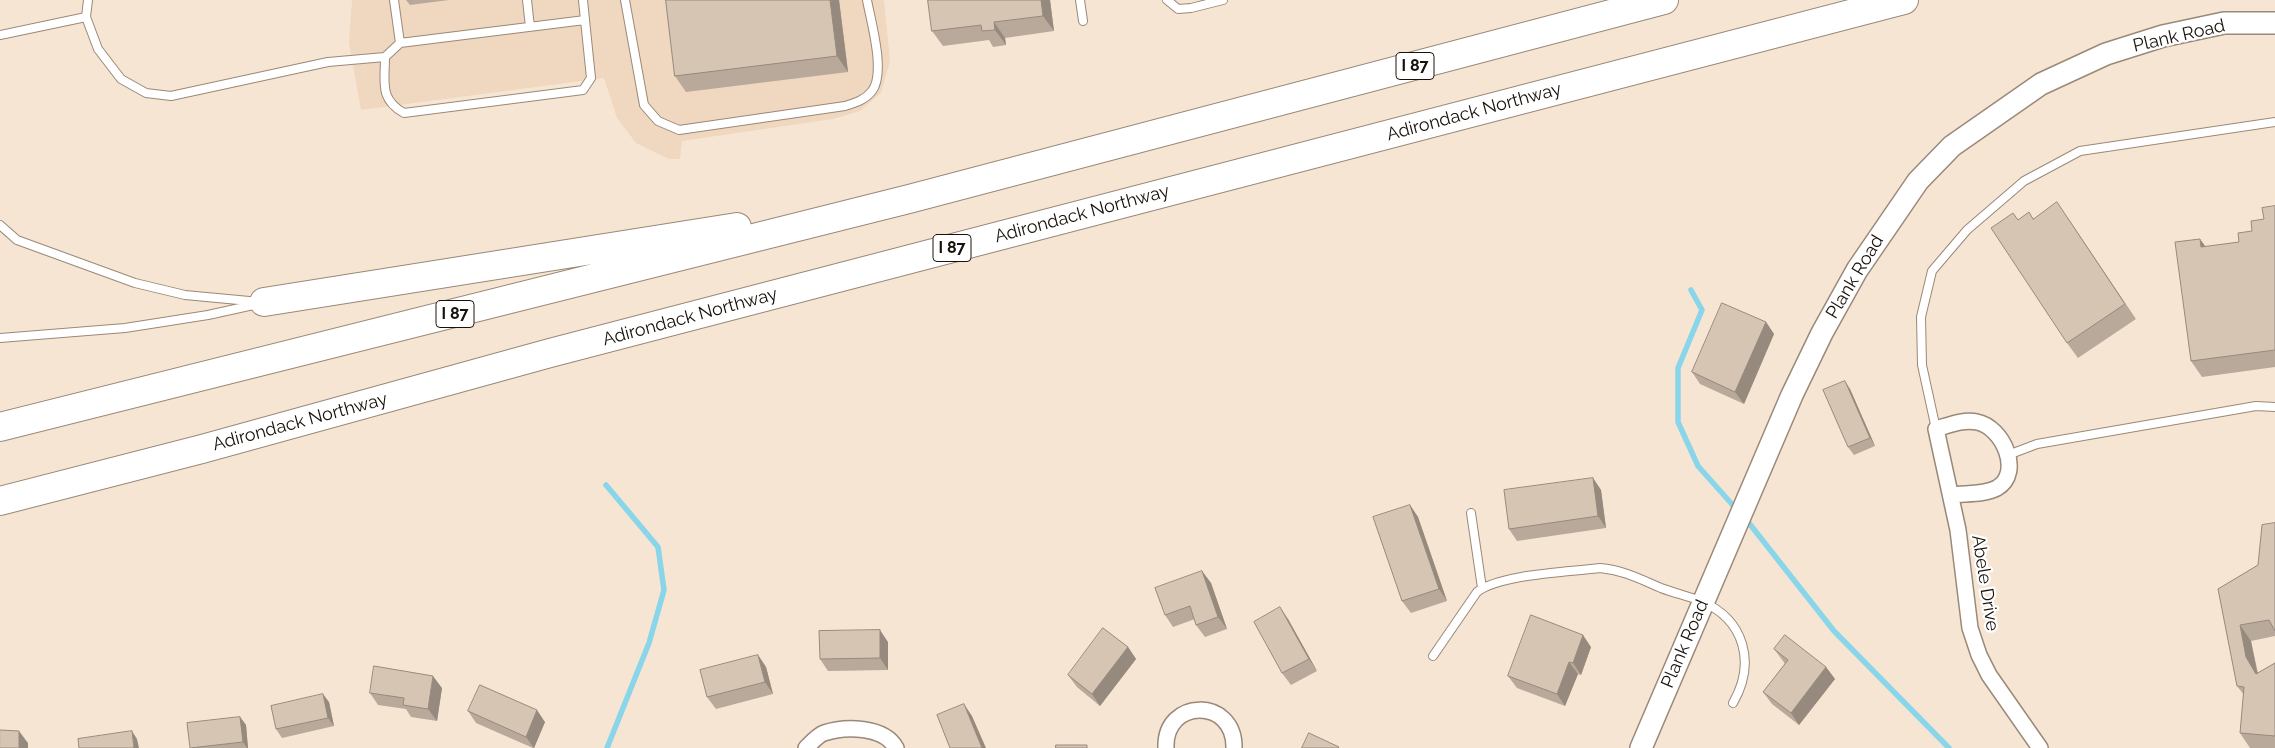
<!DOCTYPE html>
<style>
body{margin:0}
canvas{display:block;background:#f7e5d3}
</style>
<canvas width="2275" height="748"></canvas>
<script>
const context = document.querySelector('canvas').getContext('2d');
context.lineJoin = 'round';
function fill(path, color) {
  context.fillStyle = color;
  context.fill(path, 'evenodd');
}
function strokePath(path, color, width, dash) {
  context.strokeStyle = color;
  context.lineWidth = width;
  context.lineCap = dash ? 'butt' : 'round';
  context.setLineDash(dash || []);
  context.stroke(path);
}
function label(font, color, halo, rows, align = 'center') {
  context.font = font + ' Raleway,sans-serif';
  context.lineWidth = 4.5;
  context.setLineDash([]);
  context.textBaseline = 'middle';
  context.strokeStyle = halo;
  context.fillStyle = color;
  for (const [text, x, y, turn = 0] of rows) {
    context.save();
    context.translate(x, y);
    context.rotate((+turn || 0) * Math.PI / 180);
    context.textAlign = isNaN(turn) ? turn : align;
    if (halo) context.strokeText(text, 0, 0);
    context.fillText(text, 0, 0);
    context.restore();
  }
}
const built = new Path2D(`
 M352 0H884L890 61 881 93 860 111 833 119 682 141 680 159H669L636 143 617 118 604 78 361 110 349 43Z`);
const stream = new Path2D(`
 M1691 290 1702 310 1678 368V422L1698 466 1738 511
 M606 485 658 547 664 590 649 643 607 748
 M1745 518 1834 631 1949 748`);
const lane = new Path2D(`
 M88 0 86 17 98 49 121 79 146 93 171 96 328 62 385 57
 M394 0 400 43 585 20 583 0
 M527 0 530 27
 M625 0 644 105 658 121 679 130 845 106C855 103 865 100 872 91 886 73 871 22 867 0
 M1080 0 1083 21
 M1167 0 1178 9 1191 8 1223 0
 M0 35 86 17
 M400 43 385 57C385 82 379 99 404 113L583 90 591 78 585 20
 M0 225 17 240 135 283 185 295 260 302
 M0 338 125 328 208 315 258 304
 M1936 429 1922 365 1921 317 1932 271 1967 230 2024 181 2080 151 2275 122
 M2008 455 2037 444 2256 406 2275 407
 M1471 513 1482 588
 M1433 656 1477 592C1500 574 1569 572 1600 568 1623 570 1640 579 1661 588 1674 593 1688 596 1701 601 1745 620 1756 663 1733 703`);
const street = new Path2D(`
 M1951 495C1965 493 1984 495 1997 488 2023 473 2003 427 1977 422 1964 419 1949 425 1936 429L1958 530 1970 628 1979 655 1989 675 2040 748
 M806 748C811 743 818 735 824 733 845 726 884 726 896 748
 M1166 748C1164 698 1235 697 1234 748`);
const secondary = new Path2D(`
 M1641 748 1792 395 1822 333 1857 270 1918 181 1952 146 2041 84 2106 54 2163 36 2224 23H2275`);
const highway = new Path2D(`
 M264 302 737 227
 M0 427 909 199 1664 0
 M0 501 202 449 550 353 1904 0`);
const wall = new Path2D(`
 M406 0H449L410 5Z
 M666 0H839L848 72 686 92 675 76Z
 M928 0H1050L1054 31 1005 38 1006 45 993 47 989 40 943 46 932 31Z
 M2275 206V367L2202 377 2191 361 2206 247 2239 242 2264 219Z
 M2033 218H2068L2136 319 2078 358 2067 343 2018 220Z
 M1766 322 1774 334 1744 404 1700 384 1692 372Z
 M1850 389 1875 446 1854 455 1848 447Z
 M1593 478 1601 490 1606 528 1517 541 1509 529Z
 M1410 505 1418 517 1447 601 1411 613 1402 601Z
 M2275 523V636L2251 641 2258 673 2275 663V748H2250L2240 733 2244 695 2237 686 2218 589 2258 565Z
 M1202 571 1211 583 1227 629 1205 637 1196 625 1195 619 1173 627 1165 615Z
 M1288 619 1317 671 1291 685 1282 673Z
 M888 642V670L828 671 820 659Z
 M1128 647 1136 659 1100 706 1077 687 1068 675Z
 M1591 647 1581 675 1578 674 1565 706 1517 688 1508 676Z
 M1774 649 1826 667 1835 679 1799 725 1772 704 1763 692 1785 664 1783 661Z
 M758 655 766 667 773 694 716 709 707 697Z
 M442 688 437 721 411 717 406 709 378 705 370 693Z
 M329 702 334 726 282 738 276 729Z
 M468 711 545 722 534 748H533L476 723Z
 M240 717 246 725 248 748H190Z`);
const shadedWall = new Path2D(`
 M830 0H839L848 72 837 56Z
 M1041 0H1050L1054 31 1043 16Z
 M994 22 1005 38 1006 45 995 30Z
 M2200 239 2211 254 2201 247Z
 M1766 322 1774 334 1744 404 1735 392Z
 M1845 381 1850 389 1875 446 1870 438Z
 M1593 478 1601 490 1606 528 1598 516Z
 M1410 505 1418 517 1447 601 1439 589Z
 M1202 571 1211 583 1227 629 1218 617Z
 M1280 607 1288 619 1317 671 1309 659Z
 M2240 625 2251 641 2257 672 2267 689 2256 674 2246 657Z
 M880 630 888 642V670L880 658Z
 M1583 635 1591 647 1581 675 1573 663Z
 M1128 647 1136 659 1100 706 1092 694Z
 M758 655 766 667 773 694 765 682Z
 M1569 662 1578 674 1565 706 1557 694Z
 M1826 667 1835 679 1799 725 1791 713Z
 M433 676 442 688 437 721 428 709Z
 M323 694 329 702 334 726 328 718Z
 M964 704 972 716 986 748H982Z
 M537 710 545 722 534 748 526 737Z
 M240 717 246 725 248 748H247L243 742Z
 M19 731 28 743V748H19Z
 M132 731 137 739 139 748H134Z`);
const building = new Path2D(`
 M666 0H830L837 56 675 76Z
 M928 0H1041L1043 16 994 22 995 30 982 31 981 25 932 31Z
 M2057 202 2125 304 2067 343 1991 228 2013 213 2018 220 2029 212 2033 219Z
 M2275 206V350L2191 361 2175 242 2200 239 2201 247 2239 242 2238 233 2252 231 2251 221 2264 219 2262 208Z
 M1722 303 1766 322 1735 392 1692 372Z
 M1845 381 1870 438 1848 447 1823 390Z
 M1593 478 1598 516 1509 529 1504 490Z
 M1410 505 1439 589 1402 601 1373 517Z
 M2275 523V631L2269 620 2240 625 2246 657 2256 674 2275 663V736L2240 733 2244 687 2237 686 2218 589 2258 565 2262 525Z
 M1202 571 1218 617 1196 625 1190 606 1165 615 1155 588Z
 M1280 607 1309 659 1282 673 1254 622Z
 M1531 615 1583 635 1573 663 1569 662 1557 694 1508 676Z
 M1103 628 1128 647 1092 694 1068 675Z
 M880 630V658L820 659 819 631Z
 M1785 635 1826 667 1791 713 1763 692 1788 660 1774 649Z
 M758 655 765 682 707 697 700 670Z
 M374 666 433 676 428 709 403 705 404 698 370 693Z
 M480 685 537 710 526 737 468 711Z
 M323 694 328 718 276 729 271 706Z
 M964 704 982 748H950L937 715Z
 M240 717 243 742 190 748 187 723Z
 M0 730 19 731V748H0Z
 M132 731 134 748H79L78 739Z
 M1309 733 1339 747 1338 748H1302Z
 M1056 745H1087V748H1056Z`);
const shields = [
 [1415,66,38],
 [952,248,38],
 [455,314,38]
];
const shieldNames = [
 ["I 87",1415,66],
 ["I 87",952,248],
 ["I 87",455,314]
];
const streetNames = [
 ["Plank Road",2179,36,-13],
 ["Adirondack Northway",1474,112,-15],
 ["Adirondack Northway",1082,214,-15],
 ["Plank Road",1855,277,-59],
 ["Adirondack Northway",690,317,-15],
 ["Adirondack Northway",300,422,-15],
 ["Abele Drive",1985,583,81],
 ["Plank Road",1685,644,-67]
];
fill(built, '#efd7c0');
strokePath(stream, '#89d5e9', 5.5);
strokePath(lane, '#9a8979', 10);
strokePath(street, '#9a8979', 18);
strokePath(secondary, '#9a8979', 24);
strokePath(highway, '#9a8979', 30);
strokePath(lane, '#fff', 8);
strokePath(street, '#fff', 15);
strokePath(secondary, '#fff', 21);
strokePath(highway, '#fff', 28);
fill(wall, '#b9a99b');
fill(shadedWall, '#968a7e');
fill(building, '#d7c5b4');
strokePath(building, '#968a7e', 1);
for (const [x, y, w] of shields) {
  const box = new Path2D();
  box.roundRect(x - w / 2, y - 13.5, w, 27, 4);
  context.fillStyle = '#fff';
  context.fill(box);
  strokePath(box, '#18120c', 1);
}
label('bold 16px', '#18120c', null, shieldNames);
label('18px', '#18120c', '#fff', streetNames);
</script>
